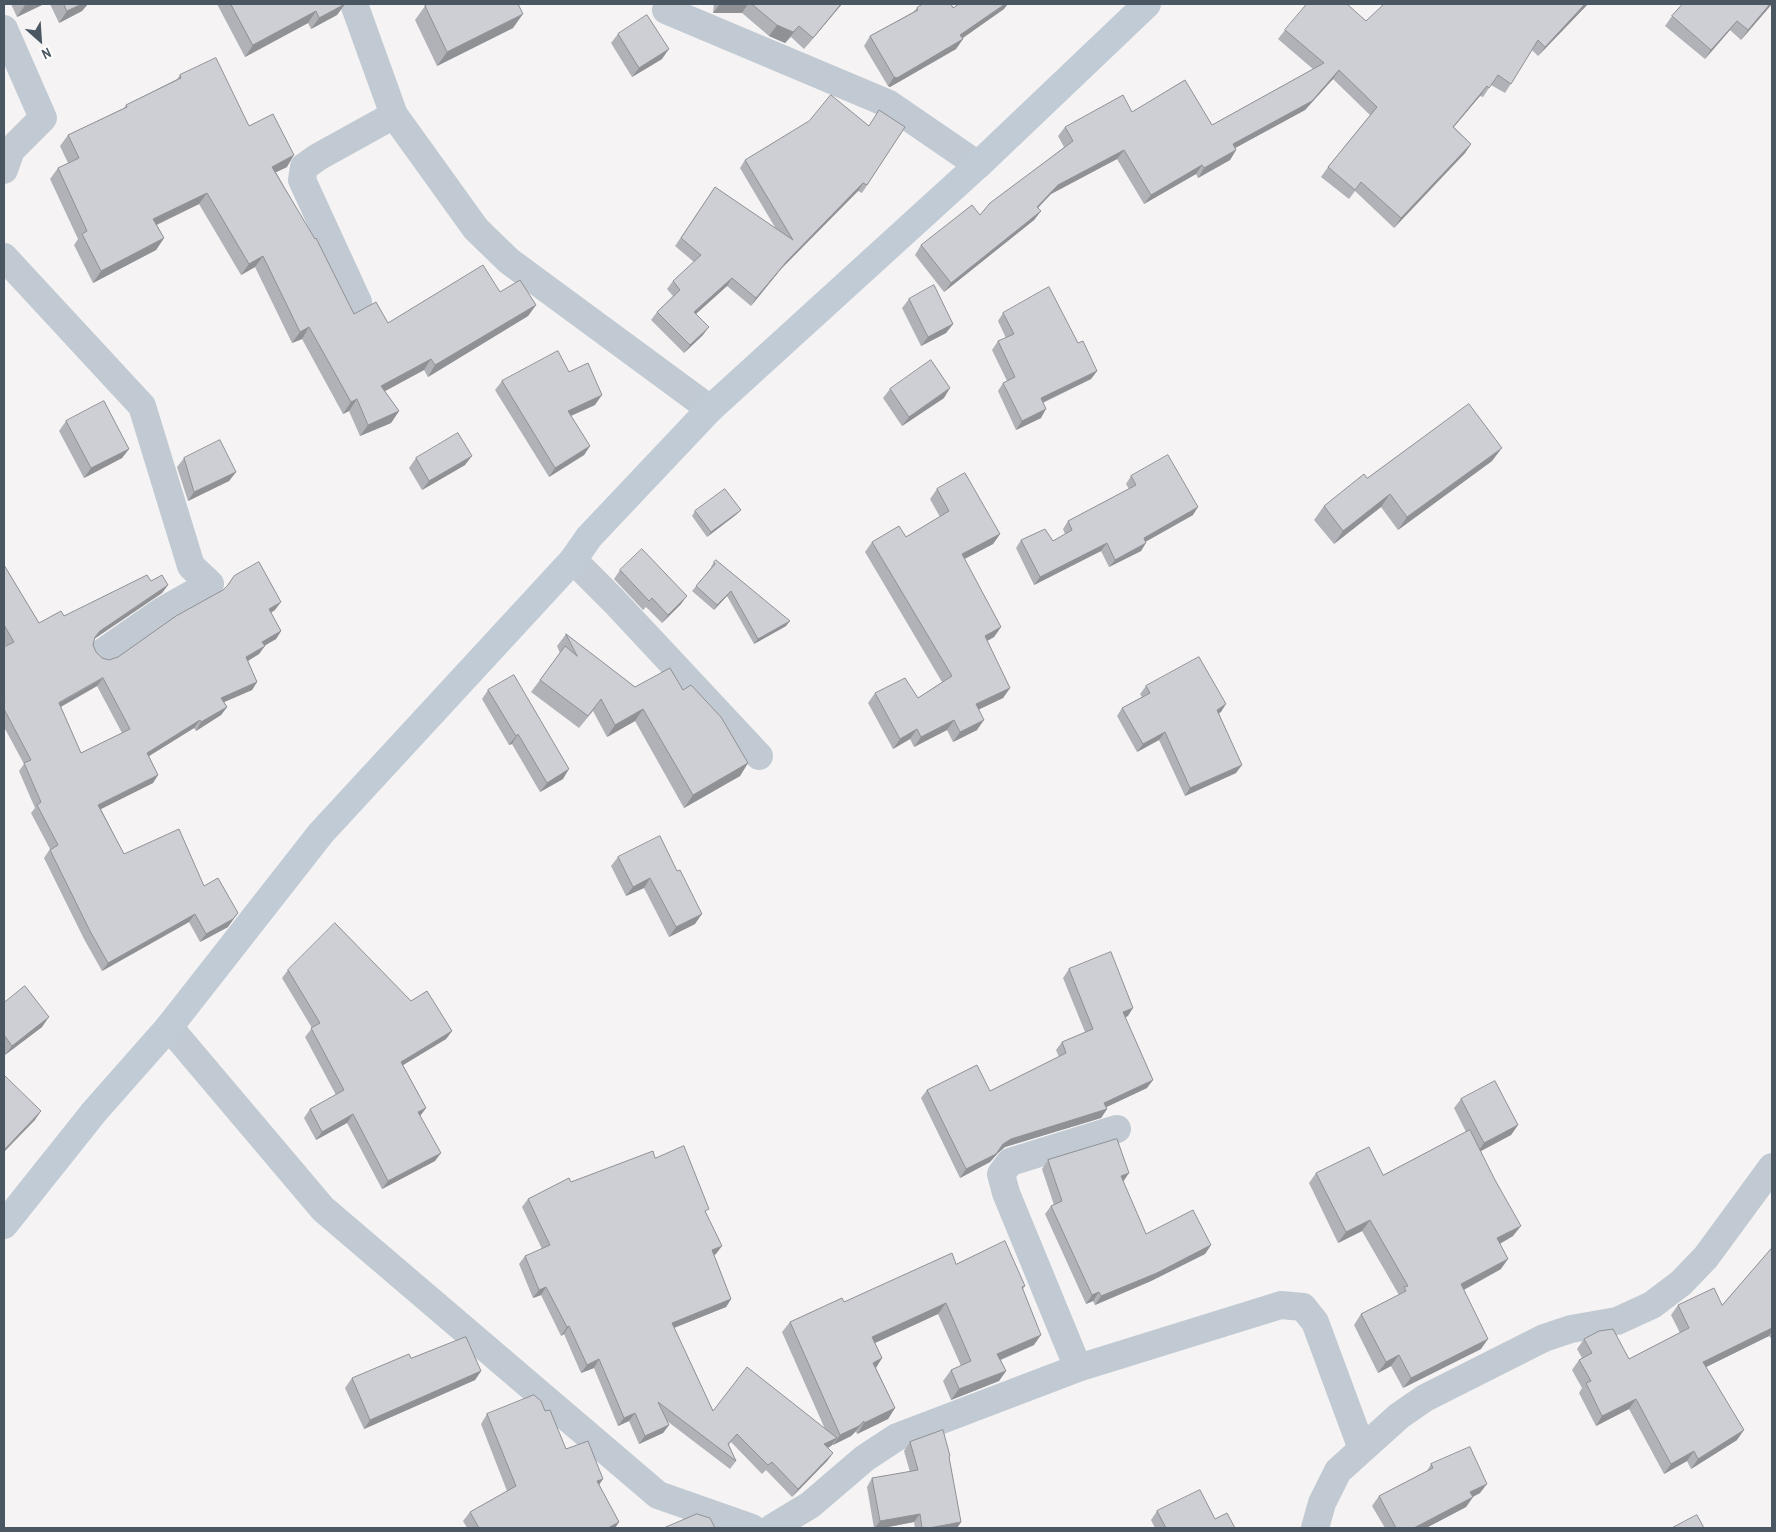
<!DOCTYPE html>
<style>
body{margin:0}
#map{position:relative;width:1776px;height:1532px;overflow:hidden;background:#f5f3f3;font-family:"Archivo Narrow",sans-serif}
canvas{display:block}
.frame{position:absolute;inset:0;border:5px solid #4a5661;pointer-events:none}
.north{position:absolute;left:15px;top:15px;width:50px;height:50px;-webkit-text-stroke:4px #fff;paint-order:stroke;rotate:154deg;font-size:14px;font-weight:700;line-height:20px;text-align:center;color:#4a5661}
.north::after{content:'';display:block;margin:auto;width:18px;height:22px;background:#4a5661;clip-path:polygon(50% 0,100% 100%,50% 72%,0 100%)}
</style>
<div id="map">
<canvas width="1776" height="1532"></canvas>
<div class="frame"></div>
<div class="north">N</div>
</div>
<script>
const context = document.querySelector('canvas').getContext('2d');
context.lineJoin = 'round';
function strokePath(path, color, width, dash) {
  context.strokeStyle = color;
  context.lineWidth = width;
  context.lineCap = dash ? 'butt' : 'round';
  context.setLineDash(dash || []);
  context.stroke(path);
}
function fill(path, color) {
  context.fillStyle = color;
  context.fill(path, 'evenodd');
}
const street = new Path2D(`
 M354 4 394 115 476 229 509 261 710 409
 M666 10 889 104 978 165
 M4 29 43 118 11 150 4 170
 M4 257 142 406 191 566 210 584 162 611 103 652
 M358 302 302 180 304 167 318 157 394 115
 M573 560 614 601 759 756
 M169 1027 323 1209 658 1495 752 1528
 M1078 1368 1281 1305 1303 1307 1315 1322 1362 1449
 M772 1528 810 1505 865 1458 897 1437 1078 1368 1006 1193 1001 1174 1010 1162 1117 1129
 M1315 1528 1322 1503 1338 1471 1399 1416 1425 1398 1544 1338 1571 1329 1617 1321 1652 1305 1681 1283 1706 1257 1772 1167`);
const secondary = new Path2D(`
 M4 1225 94 1112 169 1027 321 833 573 560 589 537 710 409 978 165 1147 4`);
const wall = new Path2D(`
 M11 4H44L17 17Z
 M50 4H88L82 11 59 23Z
 M217 4H345L337 15 311 29 308 23 245 57Z
 M714 4H842L804 49 791 37 785 43 769 36 742 13H713Z
 M1588 4 1538 56 1532 50 1505 93 1491 85 1483 97 1480 96 1454 127 1471 144 1465 153 1394 228 1355 191 1349 199 1321 177 1328 167 1370 115 1333 79 1305 110 1235 148 1236 150 1230 160 1198 178 1196 174 1144 204 1117 159 1051 194 1038 208 1041 211 1034 220 944 292 915 255 921 245 980 215 1064 147 1058 136 1065 127 1132 112 1212 125 1313 69 1278 39 1285 30 1366 21Z
 M1683 4H1772L1741 40 1730 30 1705 59 1665 26 1672 16Z
 M425 6 513 28 437 66 415 20Z
 M917 8H953L1004 9 962 38 963 39 956 49 890 87 888 86 864 46 870 36 913 12Z
 M618 34 662 59 632 77 611 43Z
 M180 75 249 126 287 167 276 172 354 314 388 323 500 292 536 305 528 316 428 377 424 370 385 391 399 411 391 423 360 436 349 411 343 414 302 339 292 343 255 267 241 275 199 204 157 225 164 238 156 250 93 283 74 245 78 239 50 179 58 168 68 163 60 146 68 135 124 108 126 105 177 79Z
 M869 125 905 127 862 193 858 191 781 269 751 306 727 286 696 314 703 335 684 353 651 320 657 312 673 296 667 289 673 281 694 262 675 246 715 187 776 229 740 168 745 160Z
 M909 299 953 324 946 333 921 346 902 308Z
 M1003 313 1078 343 1097 371 1091 379 1043 403 1041 418 1016 430 998 391 1003 383 1007 381 992 350 998 341 1006 338 998 321Z
 M569 372 595 405 571 416 590 446 584 455 549 477 495 390 502 381Z
 M890 389 944 398 902 426 883 398Z
 M66 421 129 449 122 458 84 478 59 431Z
 M184 458 236 472 229 481 188 501 177 467Z
 M416 458 465 465 422 490 409 468Z
 M1492 461 1398 530 1381 507 1334 544 1314 520 1324 506 1367 478Z
 M1131 476 1193 515 1145 542 1141 551 1109 567 1101 551 1034 585 1016 548 1021 540 1053 541 1065 534 1063 529 1068 521 1129 489 1126 484Z
 M937 489 1000 534 993 544 964 559 1001 627 994 637 987 641 1010 688 1003 698 978 710 977 730 953 742 947 730 914 747 910 739 893 749 868 703 875 693 918 698 942 682 865 552 872 542 906 537 940 517 930 499Z
 M695 511 737 514 707 537 692 516Z
 M714 562 786 626 754 644 727 596 714 610 692 591 711 568V567Z
 M4 565 39 623 64 616 151 581 168 585 162 593 94 639 93 645 96 652 102 658 109 660 118 657 223 590 226 587 234 576 275 610 271 613 281 631 276 639 264 646 259 654 248 661 257 682 252 690 224 702 227 707 221 715 196 731 194 728 149 756 158 775 153 783 101 809 124 854 204 886 228 927 200 942 189 922 102 971 84 939 44 858 50 849 31 813 35 808 19 771 24 764 4 727V647L6 646 4 643ZM97 686 122 733 81 753 61 707Z
 M620 570 681 604 662 623 646 607 643 610 614 579Z
 M566 634 635 687 683 690 748 763 740 776 684 808 635 721 607 737 593 711 579 728 531 692 560 653 557 646Z
 M1146 686 1221 712 1219 713 1236 773 1185 796 1159 740 1137 752 1117 716 1122 708 1142 697 1140 694Z
 M488 690 563 779 540 792 512 744 509 745 482 699Z
 M618 857 677 871 695 924 669 937 644 888 626 896 611 866Z
 M1069 969 1128 1016 1125 1017 1147 1088 1106 1107 1107 1109 1101 1118 1005 1147 998 1153 990 1162 960 1178 921 1098 927 1090 990 1091 1059 1057 1056 1050 1062 1042 1085 1032 1063 978Z
 M288 970 411 1001 452 1031 446 1039 403 1065 426 1108 420 1116 435 1161 382 1189 347 1123 316 1140 304 1118 310 1109 336 1095 305 1037 312 1028 282 978Z
 M4 1003 42 1027 5 1055 4 1053Z
 M1461 1099 1518 1125 1511 1135 1481 1151 1513 1236 1500 1244 1501 1269 1464 1290 1481 1349 1403 1388 1391 1366 1378 1373 1354 1325 1361 1314 1399 1295 1362 1231 1338 1243 1309 1183 1316 1173 1383 1175 1466 1132 1454 1108Z
 M655 1158 706 1213 716 1254 714 1255 731 1299 726 1307 674 1328 713 1411 825 1429 782 1332 790 1322 844 1302 956 1264 1025 1286 1023 1289 1034 1345 1001 1360 1006 1371 999 1381 951 1400 943 1381 951 1370 961 1366 938 1314 875 1343 882 1358 876 1368 895 1408 888 1419 857 1434 856 1431 851 1436 833 1445H832L831 1446 828 1448 833 1453 827 1461 792 1497 766 1470 762 1474 731 1442 729 1445 736 1461 730 1469 667 1421 669 1425 663 1433 639 1444 629 1421 618 1426 594 1368 581 1373 564 1334 561 1336 541 1295 533 1298 519 1264 525 1256 542 1249 522 1207 528 1199 571 1182Z
 M1048 1160 1123 1182 1146 1234 1211 1245 1205 1254 1151 1281 1095 1305 1093 1301 1086 1304 1045 1214 1051 1206 1054 1205 1042 1169Z
 M1772 1248V1339L1769 1336 1706 1367 1737 1440 1691 1469 1687 1461 1664 1474 1629 1409 1596 1426 1579 1393 1582 1388 1572 1370 1579 1360 1582 1358 1577 1349 1584 1339 1629 1359 1680 1333 1671 1315 1678 1305H1722Z
 M411 1358 481 1371 475 1380 364 1429 345 1388 352 1378Z
 M545 1411 566 1449 599 1485 619 1522 615 1528H467L463 1521 470 1512 507 1491 481 1424 487 1414Z
 M910 1442 950 1456 949 1458 961 1522 957 1528H915L914 1522 883 1528H874L867 1487 872 1478 910 1472 904 1451Z
 M1431 1464 1480 1493 1473 1497 1466 1507 1426 1528H1385L1372 1506 1379 1496 1427 1471Z
 M1157 1511 1215 1519 1235 1528H1155L1151 1520Z`);
const shadedWall = new Path2D(`
 M28 4H44L17 17 25 5Z
 M82 4H88L82 11 59 23 67 11Z
 M345 4 337 15 311 29 319 18Z
 M720 4H748L742 13H713Z
 M841 4H842L804 49 813 38Z
 M1005 4H1008L1004 9 953 45 960 35Z
 M1585 4H1588L1538 56 1545 47Z
 M1770 4H1772L1741 40 1748 30Z
 M316 11 308 23 245 57 253 45Z
 M523 14 513 28 437 66 447 52Z
 M1737 21 1730 30 1705 59 1711 50Z
 M777 25 799 26 785 43 769 36Z
 M963 39 956 49 890 87 888 86 894 77Z
 M669 49 662 59 632 77 639 68Z
 M1339 70 1333 79 1305 110 1226 153 1233 144Z
 M1487 86 1480 96 1446 136 1453 127Z
 M1471 144 1465 153 1394 228 1401 218Z
 M1124 150 1117 159 1051 194 1030 216 1037 207 1058 185Z
 M1236 150 1230 160 1198 178 1204 168Z
 M294 155 287 167 264 178 272 167Z
 M1202 165 1196 174 1144 204 1151 195Z
 M863 183 858 191 781 269 751 306 756 298 787 261Z
 M207 193 199 204 145 230 153 219Z
 M1041 211 1034 220 944 292 951 283Z
 M164 238 156 250 93 283 101 271Z
 M263 256 255 267 241 275 249 264Z
 M732 278 727 286 689 320 694 312Z
 M536 305 528 316 428 377 435 365Z
 M953 324 946 333 921 346 928 337Z
 M309 327 302 339 292 343 300 332Z
 M709 327 703 335 684 353 690 345Z
 M431 359 424 370 374 397 381 386Z
 M1097 371 1091 379 1035 406 1041 398Z
 M950 388 944 398 902 426 909 417Z
 M602 395 595 405 561 420 568 411Z
 M357 399 349 411 343 414 351 402Z
 M1046 409 1041 418 1016 430 1022 421Z
 M399 411 391 423 360 436 368 425Z
 M590 446 584 455 549 477 555 468Z
 M1502 448 1492 461 1398 530 1407 517Z
 M129 449 122 458 84 478 91 468Z
 M472 456 465 465 422 490 429 481Z
 M236 472 229 481 188 501 194 492Z
 M1390 494 1381 507 1334 544 1343 531Z
 M1198 507 1193 515 1138 546 1144 538Z
 M741 510 737 514 707 537 711 532Z
 M1000 534 993 544 955 564 962 554Z
 M1107 543 1101 551 1034 585 1040 577Z
 M1146 543 1141 551 1109 567 1115 560Z
 M168 585 162 593 94 639 95 637 100 631Z
 M731 591 727 596 714 610 717 605Z
 M687 596 681 604 662 623 668 615Z
 M281 602 275 610 263 617 269 609Z
 M790 621 786 626 754 644 758 639Z
 M1001 627 994 637 978 646 985 636Z
 M281 631 276 639 257 650 262 642Z
 M265 646 259 654 241 665 246 657Z
 M103 678 97 686 53 711 59 703Z
 M257 682 252 690 215 706 221 698Z
 M1010 688 1003 698 969 714 976 704Z
 M1226 704 1221 712 1212 717 1217 710Z
 M227 707 221 715 196 731 201 722Z
 M643 709 635 721 607 737 615 725Z
 M200 720 194 728 141 761 147 753Z
 M954 720 947 730 914 747 921 737Z
 M984 720 977 730 953 742 960 732Z
 M917 729 910 739 893 749 900 739Z
 M1165 732 1159 740 1137 752 1143 744Z
 M518 734 512 744 509 745 516 736Z
 M748 763 740 776 684 808 693 795Z
 M1242 765 1236 773 1185 796 1190 788Z
 M569 769 563 779 540 792 547 783Z
 M158 775 153 783 93 813 98 805Z
 M650 878 644 888 626 896 633 887Z
 M238 913 228 927 200 942 206 934Z
 M195 914 189 922 102 971 108 963Z
 M702 914 695 924 669 937 676 927Z
 M1133 1008 1128 1016 1117 1021 1123 1012Z
 M49 1017 42 1027 5 1055 12 1046Z
 M452 1031 446 1039 395 1070 401 1062Z
 M1153 1080 1147 1088 1098 1111 1104 1103Z
 M426 1108 420 1116 418 1112Z
 M1107 1109 1101 1118 1005 1147 998 1153 990 1162 960 1178 966 1169 1011 1139Z
 M41 1111 35 1120 4 1152V1150Z
 M353 1114 347 1123 316 1140 322 1132Z
 M1518 1125 1511 1135 1477 1153 1484 1143Z
 M441 1153 435 1161 382 1189 388 1181Z
 M1129 1173 1123 1182 1121 1176Z
 M1370 1220 1362 1231 1338 1243 1346 1232Z
 M1521 1226 1513 1236 1490 1249 1497 1238Z
 M1211 1245 1205 1254 1151 1281 1095 1305 1101 1296Z
 M722 1246 716 1254 707 1259 712 1250Z
 M1508 1259 1501 1269 1454 1295 1461 1284Z
 M546 1287 541 1295 533 1298 539 1290Z
 M1099 1292 1093 1301 1086 1304 1092 1295Z
 M731 1299 726 1307 666 1331 672 1323Z
 M946 1303 938 1314 864 1348 872 1337Z
 M569 1326 564 1334 561 1336 567 1327Z
 M1772 1328V1331L1769 1336 1696 1372 1703 1362Z
 M1041 1335 1034 1345 990 1364 997 1354Z
 M1488 1339 1481 1349 1403 1388 1411 1378Z
 M1399 1355 1391 1366 1378 1373 1386 1362Z
 M882 1358 875 1369 873 1363Z
 M599 1359 594 1368 581 1373 587 1365Z
 M481 1371 475 1380 364 1429 370 1420Z
 M1006 1371 999 1381 951 1400 959 1389Z
 M1636 1399 1629 1409 1596 1426 1602 1416Z
 M895 1408 888 1419 857 1434 864 1423Z
 M635 1413 629 1421 618 1426 624 1418Z
 M864 1421 856 1431 851 1436 833 1445 840 1435Z
 M669 1425 663 1433 639 1444 645 1436Z
 M1744 1430 1737 1440 1691 1469 1698 1459Z
 M837 1438 831 1446 818 1453 824 1444Z
 M1694 1451 1687 1461 1664 1474 1671 1464Z
 M833 1453 827 1461 792 1497 798 1489Z
 M603 1479 597 1488V1481Z
 M1487 1484 1480 1493 1464 1501 1470 1492Z
 M1473 1497 1466 1507 1426 1528H1414Z
 M920 1514 914 1522 883 1528H875L880 1521Z
 M619 1522 615 1528H608Z
 M961 1522 957 1528H929Z`);
const building = new Path2D(`
 M64 4H82L67 11Z
 M231 4H345L319 18 316 11 253 45Z
 M429 4H518L523 14 447 52 425 6Z
 M752 4H841L813 38 799 26 793 32 777 25Z
 M923 4H951L953 8 959 4H1005L960 35 963 39 897 78 894 77 870 36 918 10 917 8Z
 M1307 4H1347L1366 21 1384 4H1585L1545 47 1538 40 1511 84 1498 75 1489 88 1487 86 1453 127 1471 144 1401 218 1361 182 1355 190 1328 167 1377 107 1339 70 1312 101 1233 144 1236 150 1204 168 1202 165 1151 195 1124 150 1058 185 1037 207 1041 211 951 283 921 245 972 205 980 215 990 203 1073 141 1065 127 1123 95 1132 112 1185 80 1212 125 1324 63 1285 30Z
 M1683 4H1770L1748 30 1737 21 1711 50 1672 16Z
 M647 15 669 49 639 68 618 34Z
 M216 58 249 126 273 114 294 155 272 167 315 239 316 238 354 314 376 302 388 323 483 265 500 292 520 280 536 305 435 365 431 359 381 386 399 411 368 425 357 399 351 402 309 327 300 332 263 256 249 264 207 193 153 219 164 238 101 271 82 234 87 231 58 168 79 158 68 135 127 107 126 105 181 78 180 75Z
 M831 95 869 126 879 110 905 127 867 185 863 183 787 261 756 298 732 278 694 312 709 327 690 345 657 312 680 290 673 281 701 255 681 238 715 187 793 240 745 160 809 121Z
 M934 285 953 324 928 337 909 299Z
 M1049 287 1078 343 1083 341 1097 371 1041 398 1046 409 1022 421 1003 383 1015 377 998 341 1014 334 1003 313Z
 M558 351 569 372 588 363 602 395 568 411 590 446 555 468 502 381Z
 M931 360 950 388 909 417 890 389Z
 M104 401 129 449 91 468 66 421Z
 M1469 404 1502 448 1407 517 1390 494 1343 531 1324 506 1364 474 1367 478Z
 M458 433 472 456 429 481 416 458Z
 M220 440 236 472 194 492 184 458Z
 M1168 455 1198 507 1144 538 1146 543 1115 560 1107 543 1040 577 1021 540 1045 529 1053 541 1072 530 1068 521 1136 485 1131 476Z
 M965 473 1000 534 962 554 1001 627 985 636 1010 688 976 704 984 720 960 732 954 720 921 737 917 729 900 739 875 693 905 678 918 698 952 676 872 542 899 526 906 537 949 511 937 489Z
 M725 489 741 510 711 532 695 511Z
 M642 549 687 596 668 615 652 598 649 601 620 570Z
 M716 560 790 621 758 639 731 591 717 605 696 586 715 564 714 562Z
 M259 562 281 602 269 609 281 631 262 642 265 646 246 657 257 682 221 698 227 707 201 722 200 720 147 753 158 775 98 805 124 854 179 829 204 886 218 878 238 913 233 919 206 934 195 914 108 963 90 931 50 850 58 845 37 805 41 802 24 763 31 760 4 709V698H5L4 696V647L14 642 4 625V565L39 623 61 611 64 616 147 575 151 581 162 575 168 585 100 631 95 637 93 645 96 652 102 658 109 660 118 657 176 616 223 590 228 585 234 576ZM103 678 130 729 81 753 59 703Z
 M566 634 635 687 670 668 683 690 691 685 721 717 748 763 693 795 643 709 615 725 601 699 588 716 540 680 565 646 577 656Z
 M1199 657 1226 704 1217 710 1242 765 1190 788 1165 732 1143 744 1122 708 1150 693 1146 686Z
 M514 675 569 769 547 783 518 734 516 736 488 690Z
 M660 836 677 871 680 870 702 914 676 927 650 878 633 887 618 857Z
 M335 923 411 1001 427 991 452 1031 401 1062 426 1108 418 1112 441 1153 388 1181 353 1114 322 1132 310 1109 344 1090 311 1028 320 1023 288 970Z
 M1111 952 1133 1008 1123 1012 1153 1080 1104 1103 1107 1109 1011 1139 1003 1144 996 1154 966 1169 927 1090 977 1065 990 1091 1066 1053 1062 1042 1093 1029 1069 969Z
 M25 986 49 1017 12 1046 4 1035V1003Z
 M4 1075 41 1111 4 1150Z
 M1495 1081 1518 1125 1484 1143 1461 1099Z
 M1470 1130 1495 1180 1521 1226 1497 1238 1508 1259 1461 1284 1488 1339 1411 1378 1399 1355 1386 1362 1361 1314 1406 1291 1404 1287 1408 1286 1370 1220 1346 1232 1316 1173 1369 1147 1383 1175Z
 M1117 1139 1129 1173 1121 1176 1146 1234 1193 1210 1211 1245 1157 1273 1101 1296 1099 1292 1092 1295 1051 1206 1062 1201 1048 1160Z
 M684 1146 709 1209 705 1211 722 1246 712 1250 731 1299 672 1323 713 1411 747 1367 837 1438 824 1444 833 1453 798 1489 772 1462 768 1465 737 1434 728 1444 736 1461 658 1402 669 1425 645 1436 635 1413 624 1418 599 1359 587 1365 569 1326 567 1327 546 1287 539 1290 525 1256 550 1245 528 1199 569 1178 571 1182 653 1151 655 1158Z
 M1005 1241 1025 1286 1022 1287 1041 1335 997 1354 1006 1371 959 1389 951 1370 971 1361 946 1303 872 1337 882 1358 873 1363 895 1408 864 1423V1421L859 1426 840 1435 790 1322 842 1298 844 1302 952 1253 956 1264Z
 M1772 1248V1328L1703 1362 1744 1430 1698 1459 1694 1451 1671 1464 1636 1399 1602 1416 1586 1383 1591 1381 1579 1360 1592 1353 1584 1339 1599 1331 1613 1329 1629 1359 1689 1328 1678 1305 1714 1288 1722 1305Z
 M466 1337 481 1371 370 1420 352 1378 409 1354 411 1358Z
 M534 1395 541 1401 545 1411 550 1410 566 1449 588 1441 603 1479 597 1481 619 1522 608 1528H479L470 1512 516 1486 487 1414Z
 M943 1430 950 1456 949 1457 961 1522 929 1528H922L920 1514 880 1521 872 1478 918 1470 910 1442Z
 M1470 1447 1487 1484 1470 1492 1473 1497 1414 1528H1396L1379 1496 1433 1468 1431 1464Z
 M1200 1490 1215 1519 1227 1513 1235 1528H1166L1157 1511Z
 M697 1514 710 1518 715 1528H664Z
 M1697 1515 1704 1528H1672Z`);
strokePath(street, '#c1cad2', 28);
strokePath(secondary, '#c1cbd6', 28);
fill(wall, '#b0b2b7');
fill(shadedWall, '#909195');
fill(building, '#cdcfd5');
strokePath(building, '#909195', 1);
</script>
